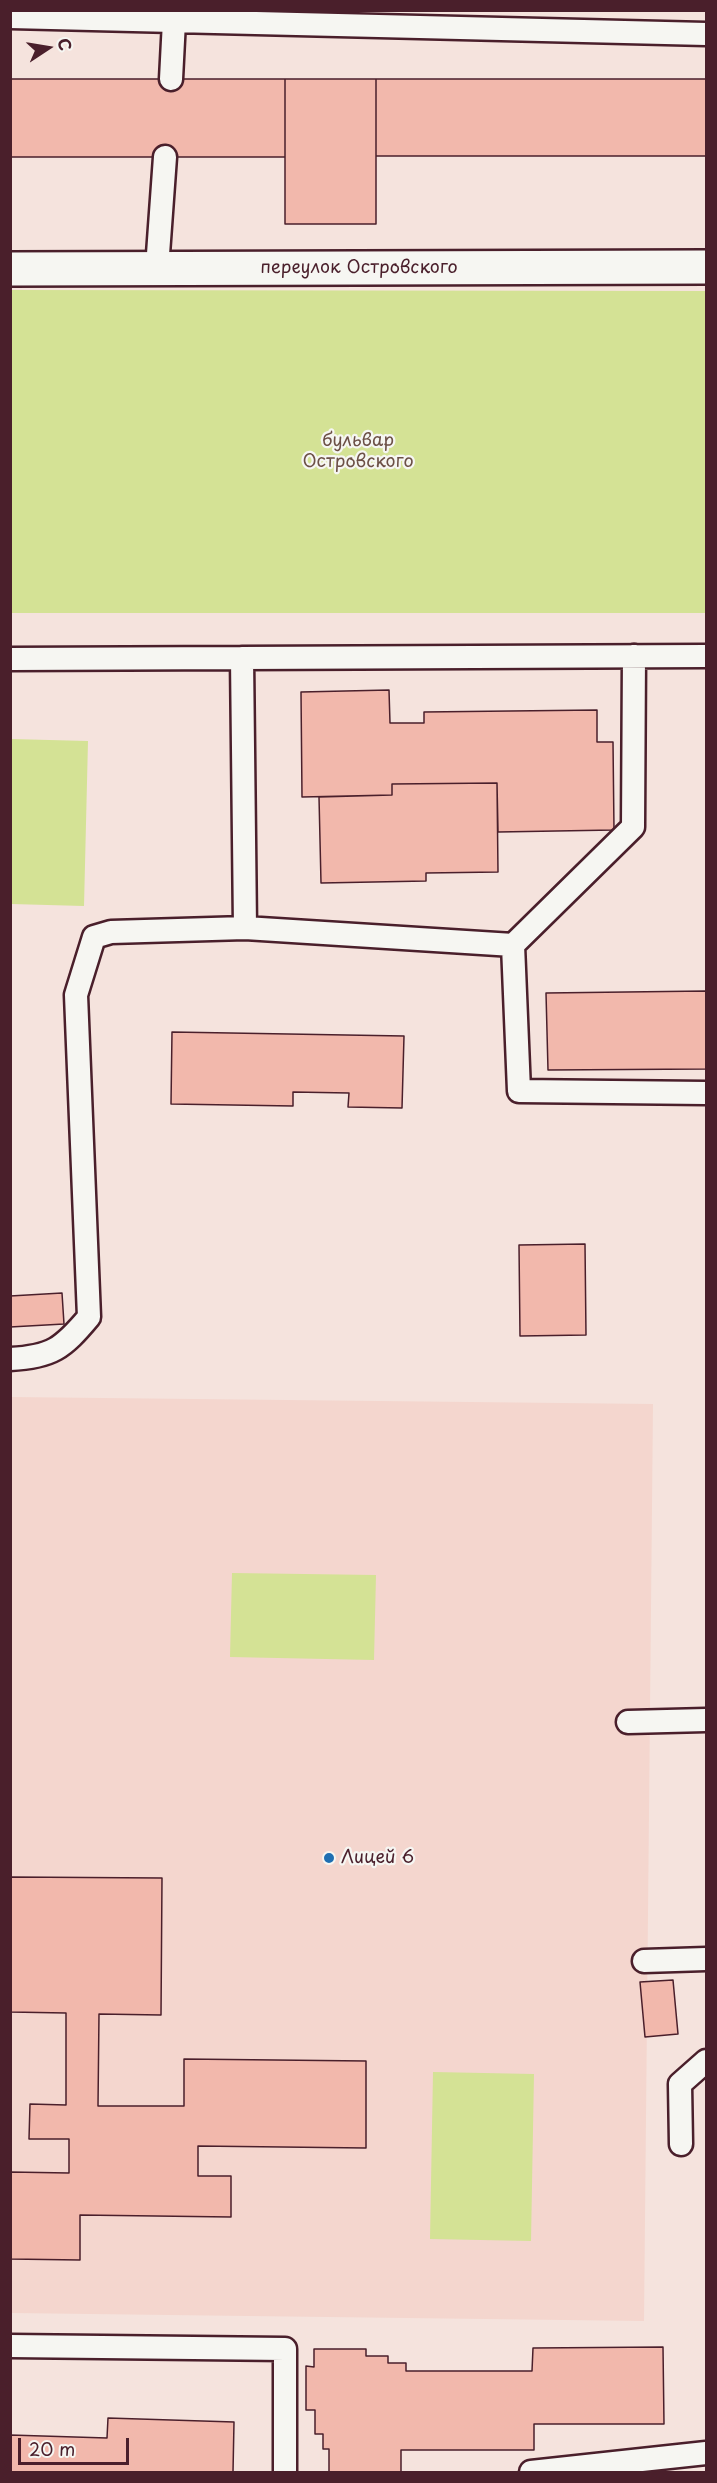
<!DOCTYPE html>
<meta charset="utf-8">
<style>
body{margin:0}
#map{position:relative;width:717px;height:2483px;overflow:hidden;background:#f5e3dd;font-family:"Playpen Sans",sans-serif}
canvas{display:block}
.frame{position:absolute;inset:0;border:12px solid #4a1f2b;pointer-events:none}
.north{position:absolute;left:18px;top:18px;width:60px;height:60px;-webkit-text-stroke:4px #f6f6f2;paint-order:stroke;rotate:78deg;font-size:16px;font-weight:700;line-height:24px;text-align:center;color:#4a1f2b}
.north::after{content:'';display:block;margin:auto;width:21px;height:27px;background:#4a1f2b;clip-path:polygon(50% 0,100% 100%,50% 72%,0 100%)}
.scale{position:absolute;left:18px;top:2438px;width:111px;height:27px;box-sizing:border-box;border:3px solid #4a1f2b;border-top:0;padding-left:8px;font-size:18px;line-height:21px;white-space:nowrap;color:#4a1f2b;-webkit-text-stroke:4px #f6f6f2;paint-order:stroke}
</style>
<div id="map">
<canvas width="717" height="2483"></canvas>
<div class="frame"></div>
<div class="north">С</div>
<div class="scale">20 m</div>
</div>
<script>
const context = document.querySelector('canvas').getContext('2d');
context.lineJoin = 'round';
function fill(path, color) {
  context.fillStyle = color;
  context.fill(path, 'evenodd');
}
function strokePath(path, color, width, dash) {
  context.strokeStyle = color;
  context.lineWidth = width;
  context.lineCap = dash ? 'butt' : 'round';
  context.setLineDash(dash || []);
  context.stroke(path);
}
function label(font, color, halo, rows, align = 'center') {
  context.font = font + ' "Playpen Sans",sans-serif';
  context.lineWidth = 4.5;
  context.setLineDash([]);
  context.textBaseline = 'middle';
  context.strokeStyle = halo;
  context.fillStyle = color;
  for (const [text, x, y, turn = 0] of rows) {
    context.save();
    context.translate(x, y);
    context.rotate((+turn || 0) * Math.PI / 180);
    context.textAlign = isNaN(turn) ? turn : align;
    if (halo) context.strokeText(text, 0, 0);
    context.fillText(text, 0, 0);
    context.restore();
  }
}
const built = new Path2D(`
 M11 1397 653 1404 644 2321 11 2313Z`);
const green = new Path2D(`
 M11 290 706 291V613H11Z
 M11 739 88 741 84 906 11 904Z
 M232 1573 376 1575 374 1660 230 1657Z
 M433 2072 534 2074 531 2241 430 2239Z`);
const building = new Path2D(`
 M10 79H285V157H10Z
 M285 79H376V224H285Z
 M376 79H706V156H376Z
 M389 690 390 723H424V712L597 710V742H613L614 830 498 832 497 783 392 784V795L302 797 301 692Z
 M497 783 498 872 426 873V881L321 883 319 797 392 795V784Z
 M706 991V1069L548 1070 546 993Z
 M172 1032 404 1036 402 1108 348 1107 349 1093 293 1092V1106L171 1104Z
 M585 1244 586 1335 520 1336 519 1245Z
 M62 1293 64 1324 10 1327V1296Z
 M10 1877 162 1878 161 2015 99 2014 98 2106H184V2059L366 2061V2148L198 2146V2176H231V2217L80 2215V2260L10 2259V2172L69 2173V2139H29L30 2104 66 2105V2013L10 2012Z
 M673 1980 678 2034 645 2037 640 1982Z
 M663 2347 664 2424H534V2450H401V2472H329V2449H323V2434H315V2410H306V2366L314 2367V2349H366V2356H388V2363H406V2371H532L533 2348Z
 M108 2418 234 2422 233 2472H10V2435L107 2438Z`);
const service = new Path2D(`
 M10 17 706 34
 M171 79 174 21
 M157 268 165 157
 M242 658 245 928 513 945 519 1091 706 1093
 M10 659 706 656
 M513 945 633 827 634 656
 M10 1359C52 1357 63 1348 89 1317L76 995 94 937 111 932 245 928
 M628 1722 706 1720
 M644 1961 706 1959
 M681 2144 680 2084 706 2061
 M10 2346 285 2349V2472
 M531 2472 706 2453`);
const minor = new Path2D(`
 M10 269 706 267`);
const markers = [
 [329,1858,6,"#1f6fb2"]
];
const streetNames = [
 ["переулок Островского",359,268]
];
const parkNames = [
 ["бульвар",358,441],
 ["Островского",358,462]
];
const poiNames = [
 ["Лицей 6",341,1858]
];
fill(built, '#f4d6ce');
fill(green, '#d4e295');
fill(building, '#f2b8ac');
strokePath(building, '#4a1f2b', 1.5);
strokePath(service, '#4a1f2b', 27);
strokePath(minor, '#4a1f2b', 38);
strokePath(service, '#f6f6f2', 22);
strokePath(minor, '#f6f6f2', 33);
for (const [x, y, r, color] of markers) {
  const dot = new Path2D();
  dot.arc(x, y, r, 0, 2 * Math.PI);
  context.fillStyle = color;
  context.fill(dot);
  strokePath(dot, '#f6f6f2', 2);
}
label('18px', '#4a1f2b', '#f6f6f2', streetNames);
label('18px', '#6c5046', '#f6f6f2', parkNames);
label('18px', '#4a1f2b', '#f6f6f2', poiNames, 'left');
</script>
